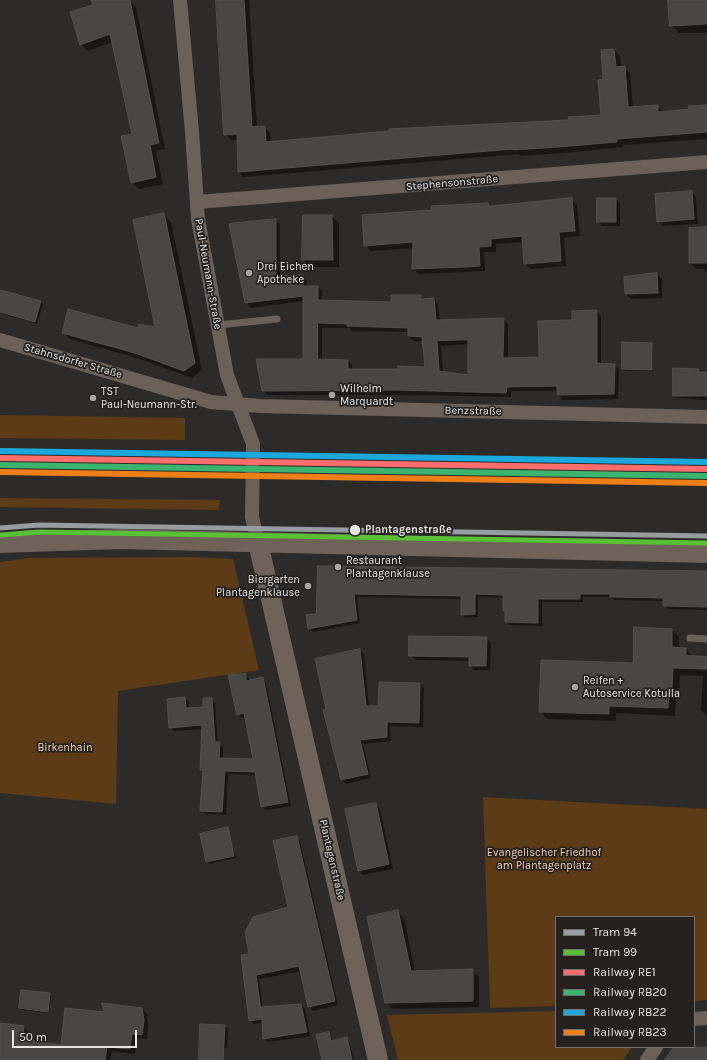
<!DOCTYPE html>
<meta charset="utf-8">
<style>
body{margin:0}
#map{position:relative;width:707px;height:1060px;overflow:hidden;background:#2d2b2a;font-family:Karla,sans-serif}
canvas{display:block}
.legend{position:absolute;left:555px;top:916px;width:140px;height:132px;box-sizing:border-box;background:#24211f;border:1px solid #72706e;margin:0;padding:5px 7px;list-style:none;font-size:12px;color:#e8e6e5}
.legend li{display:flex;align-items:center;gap:8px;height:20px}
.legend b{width:20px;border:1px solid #72706e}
.scale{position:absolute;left:12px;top:1030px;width:125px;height:18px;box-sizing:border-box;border:2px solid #e8e6e5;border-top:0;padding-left:5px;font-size:12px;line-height:14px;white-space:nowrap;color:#e8e6e5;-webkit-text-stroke:3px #24211f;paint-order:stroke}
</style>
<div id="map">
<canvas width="707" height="1060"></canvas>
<ul class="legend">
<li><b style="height:5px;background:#969da2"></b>Tram 94</li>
<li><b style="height:5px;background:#59c133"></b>Tram 99</li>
<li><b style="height:5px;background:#ff6d6d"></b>Railway RE1</li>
<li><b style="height:5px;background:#3ab46f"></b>Railway RB20</li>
<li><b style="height:5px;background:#1aa8dd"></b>Railway RB22</li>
<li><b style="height:5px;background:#ee7f17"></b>Railway RB23</li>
</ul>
<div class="scale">50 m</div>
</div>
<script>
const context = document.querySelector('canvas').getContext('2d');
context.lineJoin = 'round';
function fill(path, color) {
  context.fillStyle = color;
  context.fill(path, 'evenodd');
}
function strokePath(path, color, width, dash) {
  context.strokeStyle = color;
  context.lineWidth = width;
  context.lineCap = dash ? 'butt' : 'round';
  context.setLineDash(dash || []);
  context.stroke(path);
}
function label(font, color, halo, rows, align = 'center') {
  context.font = font + ' Karla,sans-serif';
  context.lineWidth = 3.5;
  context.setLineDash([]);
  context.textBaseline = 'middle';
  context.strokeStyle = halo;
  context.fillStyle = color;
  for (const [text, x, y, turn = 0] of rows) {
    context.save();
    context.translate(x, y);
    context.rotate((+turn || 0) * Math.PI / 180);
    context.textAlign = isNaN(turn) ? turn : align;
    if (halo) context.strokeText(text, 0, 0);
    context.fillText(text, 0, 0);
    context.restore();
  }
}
const green = new Path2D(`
 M0 415 185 418V440L0 438Z
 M0 498 220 500 219 510 0 507Z
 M192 557 233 559 259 670 118 691 116 804 0 793V562L27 558Z
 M483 797 707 809V1000L694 1001V917H556V1006L490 1008Z
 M556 1011V1047H632L623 1060H398L387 1015Z`);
const shadow = new Path2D(`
 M92 0H129L136 7 165 149 156 151 163 184 139 189 132 182 133 135 113 42 87 51 81 44 94 5Z
 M217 0H249L257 127H264L270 133 271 142 570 121 602 116 604 80 614 50 620 56 621 68 624 67 630 73 633 108 657 106 663 112 690 110 707 106V139L623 145V147L564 153 520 156 519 154 244 177 238 171V140H231L225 134Z
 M674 0H707V33H679L671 25Z
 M692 192 696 197 698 224 662 226 658 221Z
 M616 199 620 204V226H602L598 222Z
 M572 200 577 205 580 236 564 238 566 266 531 269 525 264 523 242 496 244V252H484L485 271 419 274 413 268 414 248 371 251 365 245 432 211 488 204 490 206Z
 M164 215 171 222 202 370 192 378 140 359 70 339 63 332 157 328ZM70 334 137 352 136 354 70 336Z
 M332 216 339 223V267H311L303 260Z
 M275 220 280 224V277L302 276 307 281V287H318L322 291V302L392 303 421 296 425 300 434 299 438 304 440 321 503 319 508 324V358H540L573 321 596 311 601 316V364L614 365 619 369 618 399 563 400 558 395V391H511V397L403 395H268L263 390 304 360V301L251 308 246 303 230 225ZM322 328H350L352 331 409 332V336L414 341H424L426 368 399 370H352V365L348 361 322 360ZM469 344V376L443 372 441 346Z
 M707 228V272L704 269H696L690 263V229Z
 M657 274 662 279V298L631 299 626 294Z
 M0 291 41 302 43 304 37 324 0 313Z
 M651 344 653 346V371H625L623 369Z
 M699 370 707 373V400L676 398 674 396Z
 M319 567 707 572V610L668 609 664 605V601L614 600 611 597H583V602H542V626L509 625 506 621V613L504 611V598L478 597V617L465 618 462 615V599L357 597 360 623 313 632 309 628 317 614Z
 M672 630 679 637V648L686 649 693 656 707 658V716L701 710 703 676 680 675 679 694H676L675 716 616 713V721L548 719 540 711 634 664Z
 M486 638 491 643 490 670H474L470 665V661L415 660 410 655Z
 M360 650 364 654 369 707H379L420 684 424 688 423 727 390 726 391 741 363 744 371 778 346 784 342 780 328 710Z
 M245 675 249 678V682L262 679 266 682 291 806 266 810 262 807 256 775 228 774 226 815 205 814 201 810 204 772 202 770 203 729 174 731 170 727 185 698 189 702V709L203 708 212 699 215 703 218 743 223 747V759L254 760 245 717 242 718 238 714Z
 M376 804 380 809 393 869 363 875 359 870Z
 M227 829 236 858 209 864 207 862 201 835Z
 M296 837 300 841 338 1005 313 1011 309 1007 301 971 259 979 263 1008 301 1005 305 1009 310 1036 268 1042 264 1038 263 1023 254 1024 250 1021V954L290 908Z
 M398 912 404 918 415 972 472 970 479 977V1007L393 1009 386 1003Z
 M49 994 51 996 49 1013 22 1010 20 1008Z
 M142 1009 147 1014 148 1025 147 1039 137 1038 135 1054 112 1051 110 1060H0V1024L24 1027 29 1032 28 1041 62 1046 105 1013Z
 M225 1026 228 1029 227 1048 204 1051Z
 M329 1033 333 1042 347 1038 349 1041 354 1060H323Z
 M694 1046H707V1060H667L675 1047Z`);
const building = new Path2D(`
 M91 0H130L159 143 150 145 156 177 131 183 121 136 132 134 110 34 80 45 70 12 93 5Z
 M216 0H244L252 127 265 126 266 142 389 131V129L569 120 568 117 601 115 598 80 603 79 601 50 614 49 616 67 625 66 628 107 658 105V112L689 109 688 106 707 105V132L617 139V142L558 147 513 150V149L238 172 237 134 224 135Z
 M668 0H707V24L670 26Z
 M692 191 694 219 657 222 655 194Z
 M572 198 575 231 559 232 561 261 524 264 522 236 491 239V246L479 247 480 266 465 267 412 269 413 242 364 246 362 215 431 210V206L488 203 489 206Z
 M597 198H616V222H597Z
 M164 213 195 363 184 371 132 352 62 333 68 309 138 328 139 324 155 327 133 220Z
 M303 215H332L333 260H302Z
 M276 219V276L303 275V288V286H318V300L391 302V295H421V299L434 298 436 320 504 318 503 358 539 357 538 321 572 320V311L597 310V363L615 364 614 394 557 395V386L507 387 506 393 398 390 262 391 256 359H303V296L245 303 229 224ZM318 323 347 324V326L408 328V336L422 337 425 367 398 366V369H348V360L318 359ZM468 340V375L439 371 437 341Z
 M707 227V263H689V228Z
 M657 273 658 293 625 294 624 277Z
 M0 290 41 301 35 322 0 312Z
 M622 342 652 343V370L622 369Z
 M673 368 699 369V372H707V396H673Z
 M318 566 707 571V607L663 606V598L610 597V594H580V599H538V623L505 622V611H503V595L475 594V614L461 615V596L354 594 357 620 308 629 306 615 316 614Z
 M634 627 672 629V647L686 648V655L707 657V669L673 668 672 687H669L668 708 609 706V714L539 712 541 660 633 663Z
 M409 636 487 637 486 666H469V657L409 656Z
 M360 649 366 706H378L379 682 420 683 419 723 387 722V737L360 740 368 774 341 780 323 710 326 709 315 659Z
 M246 674V681L263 677 288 802 261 807 255 772 225 771 222 812 200 811 203 770H200L202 725 169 728 167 699 185 697 186 708 203 707V698H212L215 742H220L219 758 253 759 244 713 237 715 228 675Z
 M376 803 389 864 358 871 345 809Z
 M228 827 234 856 206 862 200 834Z
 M297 836 335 1001 308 1007 299 966 256 975 262 1018 261 1007 301 1004 307 1032 263 1039 262 1019 249 1021 241 955 249 954 245 932 253 917 288 907 273 841Z
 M398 910 411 971 473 969V1001L385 1003 367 917Z
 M21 990 50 993 48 1012 19 1008Z
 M102 1003 142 1008 144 1020 142 1035 132 1034 130 1049 107 1047 105 1060H0V1023L24 1026 23 1039 61 1045 65 1008 104 1012Z
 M200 1024 225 1025 223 1060H199Z
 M329 1032 331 1041 347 1037 352 1060H322L316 1035Z
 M674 1047H707V1060H665Z`);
const lane = new Path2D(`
 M218 325 277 319
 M690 638 707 639`);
const street = new Path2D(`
 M180 0 192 132 198 219 227 375 253 444 252 517 258 543
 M197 202 707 162
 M0 340 211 402 260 406 707 417
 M694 1019 707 1018
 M647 1060 656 1047`);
const secondary = new Path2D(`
 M0 543 120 539 707 553
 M258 543 378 1060`);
const rail1 = new Path2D(`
 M0 458 707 469`);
const rail2 = new Path2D(`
 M0 465 707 476`);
const rail3 = new Path2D(`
 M0 451 707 462`);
const rail4 = new Path2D(`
 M0 472 707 483`);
const tram1 = new Path2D(`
 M0 528 39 525 707 536`);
const tram2 = new Path2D(`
 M1 535 39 532 707 543`);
const markers = [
 [249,273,4,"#a7a5a4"],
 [332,395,4,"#a7a5a4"],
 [93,398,4,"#a7a5a4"],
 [355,530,6,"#e8e6e5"],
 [338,567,4,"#a7a5a4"],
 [308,586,4,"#a7a5a4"],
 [575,687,4,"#a7a5a4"]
];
const streetNames = [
 ["Stephensonstraße",452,183,-5],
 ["Paul-Neumann-Straße",208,274,80],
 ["Stahnsdorfer Straße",73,361,16],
 ["Benzstraße",473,411,1],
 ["Plantagenstraße",332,860,77]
];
const poiNames = [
 ["Drei Eichen",257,267],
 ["Apotheke",257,280],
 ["Wilhelm",340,389],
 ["Marquardt",340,402],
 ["TST",101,392],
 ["Paul-Neumann-Str.",101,405],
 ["Restaurant",346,561],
 ["Plantagenklause",346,574],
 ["Biergarten",300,580,"right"],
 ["Plantagenklause",300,593,"right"],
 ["Reifen +",583,681],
 ["Autoservice Kotulla",583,694]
];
const stopNames = [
 ["Plantagenstraße",365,530]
];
const parkNames = [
 ["Birkenhain",65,748],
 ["Evangelischer Friedhof",544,853],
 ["am Plantagenplatz",544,866]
];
fill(green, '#5e3b17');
fill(shadow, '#0007');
fill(building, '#484746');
strokePath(building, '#52504f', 1);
strokePath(lane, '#6b6158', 7);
strokePath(street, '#6b6158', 14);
strokePath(secondary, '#6e6259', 20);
strokePath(rail1, '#ff6d6d', 6);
strokePath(rail2, '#3ab46f', 6);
strokePath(rail3, '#1aa8dd', 6);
strokePath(rail4, '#ee7f17', 6);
strokePath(tram1, '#969da2', 5);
strokePath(tram2, '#59c133', 5);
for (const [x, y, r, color] of markers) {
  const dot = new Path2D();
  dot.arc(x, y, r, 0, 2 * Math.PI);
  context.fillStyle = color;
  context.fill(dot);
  strokePath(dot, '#24211f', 1.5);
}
label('11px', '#e8e6e5', '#24211f', streetNames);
label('11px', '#e8e6e5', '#24211f', poiNames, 'left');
label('bold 11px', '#e8e6e5', '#24211f', stopNames, 'left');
label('11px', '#fcd3b2', '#24211f', parkNames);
</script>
